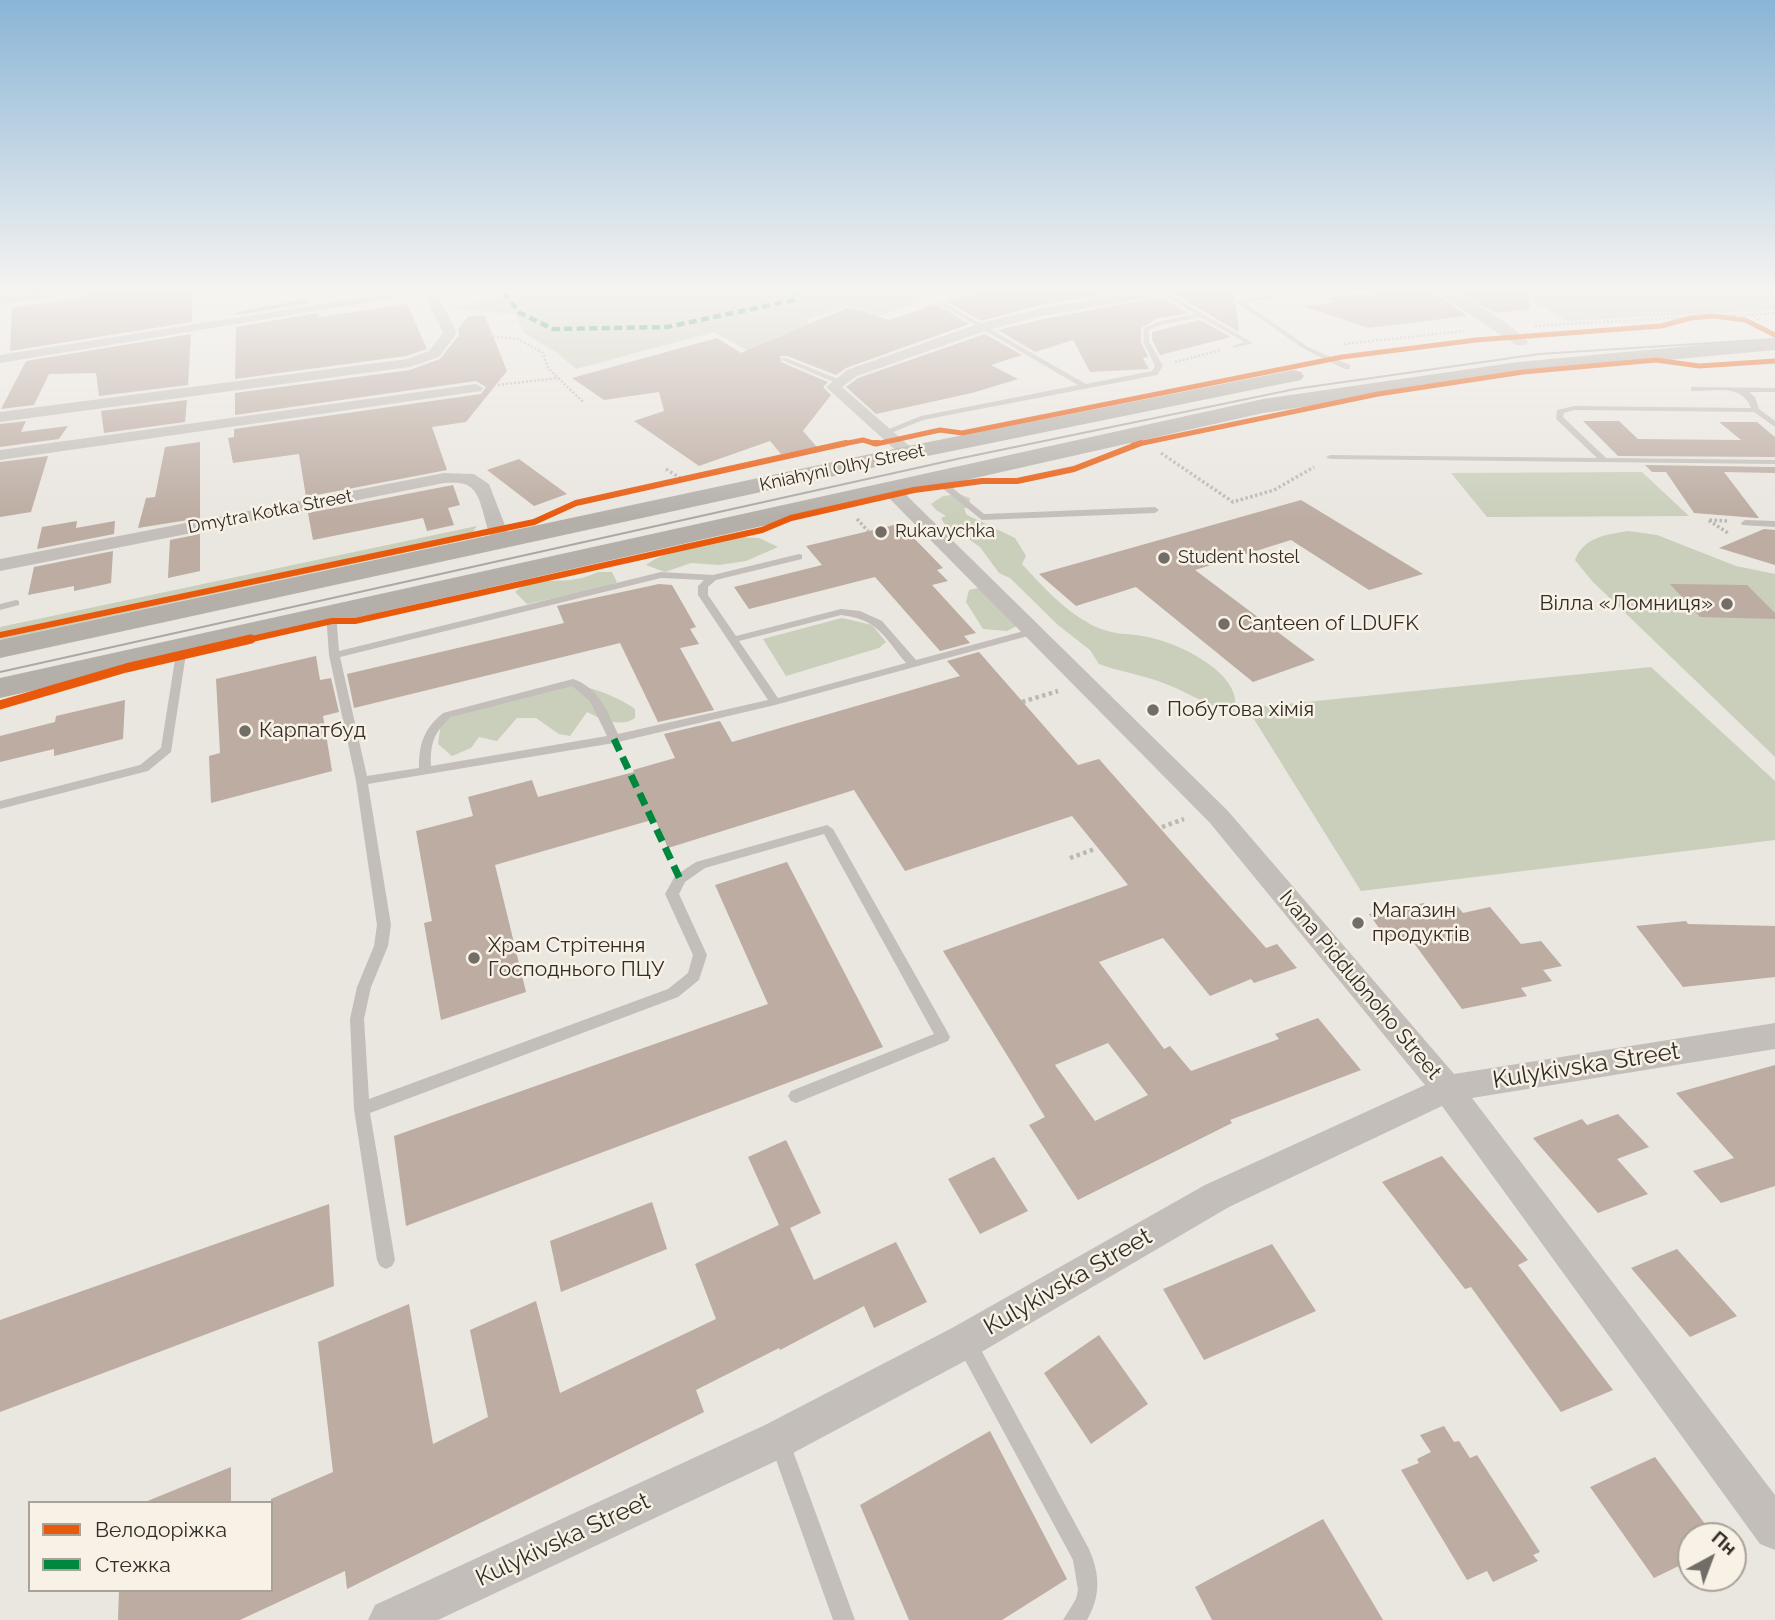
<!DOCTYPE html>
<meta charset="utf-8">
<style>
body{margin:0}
#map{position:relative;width:1775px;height:1620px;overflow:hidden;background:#eae6e0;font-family:Raleway,sans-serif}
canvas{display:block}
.legend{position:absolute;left:28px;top:1501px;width:245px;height:91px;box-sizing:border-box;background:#f7f1e6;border:2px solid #a9a29a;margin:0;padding:9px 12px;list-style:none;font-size:21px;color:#332c27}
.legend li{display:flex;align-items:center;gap:14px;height:35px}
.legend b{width:35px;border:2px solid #a9a29a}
.north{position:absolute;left:1677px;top:1522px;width:70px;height:70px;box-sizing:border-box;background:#f7f1e6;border:2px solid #a9a29a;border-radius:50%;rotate:41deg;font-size:19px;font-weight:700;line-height:28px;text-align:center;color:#332c27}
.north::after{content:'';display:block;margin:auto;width:24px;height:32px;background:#736d68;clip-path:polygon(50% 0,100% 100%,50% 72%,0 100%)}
</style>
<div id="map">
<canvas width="1775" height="1620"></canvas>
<ul class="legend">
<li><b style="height:9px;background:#e8590c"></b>Велодоріжка</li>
<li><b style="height:9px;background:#00873e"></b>Стежка</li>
</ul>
<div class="north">Пн</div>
</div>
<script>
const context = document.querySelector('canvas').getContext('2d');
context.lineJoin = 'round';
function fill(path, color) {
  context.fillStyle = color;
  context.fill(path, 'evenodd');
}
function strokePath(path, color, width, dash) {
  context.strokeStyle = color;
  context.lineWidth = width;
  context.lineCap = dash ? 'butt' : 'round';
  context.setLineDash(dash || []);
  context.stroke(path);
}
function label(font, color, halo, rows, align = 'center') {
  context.font = font + ' Raleway,sans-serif';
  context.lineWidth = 5;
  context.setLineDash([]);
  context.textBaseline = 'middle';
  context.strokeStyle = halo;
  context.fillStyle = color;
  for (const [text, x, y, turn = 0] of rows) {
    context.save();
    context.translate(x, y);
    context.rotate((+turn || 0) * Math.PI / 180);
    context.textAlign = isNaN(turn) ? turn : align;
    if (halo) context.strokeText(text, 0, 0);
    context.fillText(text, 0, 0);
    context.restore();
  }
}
const green = new Path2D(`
 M545 292H905L927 300 878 316 849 306 806 320 834 339 766 361 714 332 576 369 557 353 524 333 515 314 456 309 494 297Z
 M1517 292H1775V310L1567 321Z
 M1642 472 1689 516 1487 517 1451 473Z
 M959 494 970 498 969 506 964 509 967 515 1015 538 1026 556 1022 564C1041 585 1064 610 1090 624 1114 637 1129 632 1152 638 1182 645 1246 675 1234 713 1206 706 1185 690 1158 681 1138 674 1118 671 1099 664L1090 650 1058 625 1010 578 999 573 980 547 959 532 948 530 941 518 946 516 936 510 931 504 943 496Z
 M477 526 469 537 459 541 0 640V627Z
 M1628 531 1657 535 1736 566 1775 574V757L1592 581 1575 560C1584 537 1605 535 1628 531Z
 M737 537 759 538 778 547 746 561 719 565 691 563 665 572 646 565C657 556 673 554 683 544Z
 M598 572H612L617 582 608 587 527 604 515 592C530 577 557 583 576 579 584 578 591 575 598 572Z
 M991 585 1024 622 1007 631 983 629 966 602 969 590Z
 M842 618 872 625 886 642 879 648 786 676 763 639Z
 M1651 667 1775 781V840L1361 891 1247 708Z
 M565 684C588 685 617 696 635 709V718C621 728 601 719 587 712L570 736 559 734 536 718H517L497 741 479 737 471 748 452 756 438 744 441 723C480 698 523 704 565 684Z`);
const building = new Path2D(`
 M85 292H193L192 322 10 351 12 308 87 296Z
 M974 292H1124L1041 305 981 321 946 301Z
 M1170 292H1235L1236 298 1232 301 1236 305 1239 332Z
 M1383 292H1434L1467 316 1368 328 1303 306 1332 303 1324 298Z
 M1452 292H1529L1530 309 1496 313Z
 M1161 297 1188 313 1156 319 1141 328V342L1148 357 1143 358 1149 369 1090 372 1073 340 1035 352 998 330 1043 319Z
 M307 299 310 303 236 315V312Z
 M407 304 427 349 406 356 235 379 236 327 317 313 319 317Z
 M936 304 969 324 846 368 836 375 787 356H780L781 362 828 382 823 387 831 395 803 431 817 447 781 454 770 441 699 466 634 421 664 411 659 392 604 400 572 378 717 338 741 353 849 307 889 320Z
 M469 316H485L507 371 466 422 432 427 447 470 306 497 299 454 233 463 228 438 234 437V429L481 394 486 387 476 381 235 415V393L410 370 440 359 459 335 458 329Z
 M1200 320 1231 337 1160 355 1152 340V332Z
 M191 334 188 385 99 396 96 373 49 374 34 405 1 409 26 361Z
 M985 334 1022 355 991 365 1018 379 972 393 876 414 846 387 858 378Z
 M187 400 185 422 104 433 101 411Z
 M26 421 21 432 68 426 59 439 0 447V424Z
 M1583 421H1619L1638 439 1741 440 1719 422H1757L1775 437V457L1618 456Z
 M200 442V518L138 528 146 498 155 497 165 447Z
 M48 456 31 512 0 517V462Z
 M519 459 541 475 567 494 534 506 487 470Z
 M1645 465 1775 467V473L1724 472 1759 518H1757L1694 513 1666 472H1652Z
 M453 485 460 505 448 508 454 525 427 531 423 518 313 540 308 513Z
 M1301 500 1423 574 1369 590 1291 540 1195 570 1315 660 1253 682 1136 587 1076 606 1039 574Z
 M77 521 76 528 115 521 114 534 37 549 42 527Z
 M894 525 902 526 943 568 937 570 948 581 932 585 976 633 964 636 970 643 940 651 875 577 749 609 734 587 822 565 806 546Z
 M1764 529 1775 530V565L1719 548Z
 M200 534V571L168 578 170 540Z
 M113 551 111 583 74 591V586L28 595 34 567Z
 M659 584 672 585 696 627 690 629 699 644 680 648 714 710 658 722 620 643 354 708 347 674 564 623 557 606Z
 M1670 584 1747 585 1775 613V619L1700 617Z
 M979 652 1078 765 1099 759 1266 948 1277 944 1297 968 1254 983 1251 979 1210 996 1163 938 1099 962 1164 1049 1170 1046 1191 1071 1279 1039 1275 1034 1318 1018 1361 1070 1230 1120 1232 1123 1078 1200 1029 1125 1045 1117 943 951 1128 885 1072 816 905 871 854 790 668 848 655 819 495 865 526 992 441 1020 424 923 432 921 416 831 473 816 468 797 532 780 538 797 634 772 633 770 675 758 664 734 720 721 732 742 960 676 947 661ZM1108 1043 1148 1095 1095 1121 1055 1065Z
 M316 656 320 680 331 678 339 712 323 716 332 771 211 803 209 756 220 753 216 679Z
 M125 700 123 739 54 756V749L0 762V736L55 722 56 716Z
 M787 862 883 1047 406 1226 394 1136 768 1004 715 885Z
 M1424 903 1429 910 1457 906 1463 913 1490 907 1521 944 1541 941 1562 966 1543 970 1552 981 1521 988 1527 996 1462 1009 1411 939 1389 942 1369 914Z
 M1686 921 1688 924 1775 926V977L1683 987 1636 926Z
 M1775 1065V1186L1721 1203 1693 1171 1734 1158 1676 1093Z
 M1618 1114 1649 1147 1617 1159 1648 1194 1598 1213 1533 1138 1582 1119 1587 1125Z
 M786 1140 821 1213 790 1228 814 1280 896 1242 927 1302 874 1328 864 1306 780 1350 779 1348 696 1390 704 1412 347 1589 345 1571 240 1620H118L119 1590H271V1499L333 1472 318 1342 409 1304 433 1444 488 1417 470 1330 536 1301 560 1393 716 1319 695 1264 779 1225 748 1157Z
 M1442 1156 1528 1260 1518 1265 1613 1390 1561 1412 1471 1287 1465 1289 1382 1182Z
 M994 1157 1028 1211 980 1234 948 1179Z
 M652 1202 667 1249 561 1292 550 1241Z
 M329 1204 334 1286 0 1412V1320Z
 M1272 1244 1316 1311 1204 1360 1163 1289Z
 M1677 1249 1737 1316 1690 1337 1631 1268Z
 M1099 1335 1148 1404 1091 1444 1044 1373Z
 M1444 1426 1454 1442 1459 1441 1470 1458 1477 1455 1540 1552 1533 1555 1538 1561 1493 1582 1487 1571 1467 1580 1401 1470 1419 1463 1417 1459 1431 1452 1420 1435Z
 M990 1431 1067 1579 1002 1620H909L860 1505Z
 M1655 1457 1714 1536H1691V1560L1654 1578 1590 1487Z
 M231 1467V1503H145V1502Z
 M1323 1519 1383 1620H1212L1195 1587Z`);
const pathFar2 = new Path2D(`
 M500 292H508
 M1752 315 1775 313
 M1672 319 1685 322
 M1535 326 1722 315H1751L1760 320
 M469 334 518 339 543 353 548 368 584 403
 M1344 344 1464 331
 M1175 362 1221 350
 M498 385 558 378`);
const pathFar1 = new Path2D(`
 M1161 453 1233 502 1274 490 1314 467
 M666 469 680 478
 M857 519 868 531
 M1727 521 1708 520 1728 533`);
const path = new Path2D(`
 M1022 702 1058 691
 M1162 827 1184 819
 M1070 858 1095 849`);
const lane = new Path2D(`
 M1158 292H1165L1253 343 1233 348V346L1244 342 1200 317 1161 325 1149 330V341L1163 366 1157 375 923 420 886 435 879 433 921 416 1078 385 939 304V302H943L1086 384 1152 371 1155 366 1143 341 1144 328 1157 322 1195 314Z
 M1292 292H1306L1244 302 1308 347 1350 365V369H1344L1304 349 1235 301Z
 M782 358H786L843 381 836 383 782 360Z
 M1691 387 1775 388V392H1749L1755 397 1759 409 1775 421V427L1754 412 1574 410 1564 413 1563 417 1606 458 1775 460V464L1330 459 1326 457 1330 455 1597 458 1556 419 1557 410 1574 406 1751 408C1742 384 1715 391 1694 391H1691Z
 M931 475H937L984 514 1155 507 1159 510 1155 513 982 520 931 479Z
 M1745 520 1775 521V527L1742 525 1741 523Z
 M799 554 802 555V559L716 580 708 587V595L736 636 841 609 860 611 882 621 916 660 1035 628 1040 631 1039 633 775 705 614 743 368 784 391 925 388 946 371 987 364 1019 369 1099 668 989 688 973 693 955 665 894 675 876 696 862 827 825 833 829 948 1033 950 1037 948 1041 801 1101 796 1103 791 1101 788 1096 791 1091 934 1034 824 834 705 868 685 882 679 894 707 955 699 980 678 997 370 1113 395 1260 392 1266 386 1269 380 1266 377 1260 354 1109 350 1019 357 987 374 946 377 925 356 781 329 655 326 613 331 610 336 613 339 651 661 572 713 575ZM661 578 704 580 698 586V595L768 700 618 734C608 712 598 687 573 679L443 713C424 729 419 743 419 768L367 776 340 657ZM841 615C878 619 884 637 906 663L778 698 739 641ZM572 686 590 701 607 736 431 766C430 744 434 732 451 717Z
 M16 600 19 601V605L0 610V604Z
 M182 644 187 647 171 752 148 771 0 809V801L140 765 161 748 177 647Z
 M967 1335 974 1337 1089 1549C1100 1574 1101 1596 1087 1620H1063L1076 1599 1078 1590 1073 1560 960 1351 958 1344 960 1337Z
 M780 1433 787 1436 790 1443 855 1620H833L770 1443 773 1436Z`);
const street = new Path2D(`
 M35 292H67L61 296 0 304V296Z
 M398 292H436L457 333 439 357 410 367 0 422V412L407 359 429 351 443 333 424 293 0 363V355Z
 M1137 292H1163L1157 296 1042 316 988 330 857 376 842 387 914 450 916 453 914 456H902L826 387 847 370 978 324 1042 308Z
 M1436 292C1461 290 1511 323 1528 342L1526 345H1516Z
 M476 384 483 388 481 391 0 460V450Z
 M444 473 474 474 489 484 511 541 508 545 502 546C481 541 488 495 467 485 460 482 451 483 444 483L0 571V559Z
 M889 483 895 484 1228 811 1454 1074 1775 1023V1049L1472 1098 1775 1495V1550L1760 1544 1442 1106 1229 1207 978 1354 793 1453 438 1620H368L375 1605 765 1425 952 1328 1205 1185 1425 1085 1210 823 883 492 880 488Z`);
const secondary = new Path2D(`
 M1775 338V350L1518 374 1263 413 0 698V678L1263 399 1518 362Z
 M1294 370 1301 372 1304 376 1301 380 908 460 0 658V640L908 446Z`);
const tram = new Path2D(`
 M0 672 957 459 1295 389 1539 354 1775 339`);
const quietFar1 = new Path2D(`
 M503 292 520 313 553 329 667 327 794 300 797 292`);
const quiet = new Path2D(`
 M614 739 680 879`);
const cyclewayFar2 = new Path2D(`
 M838 445 863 440 876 444 940 430 962 433 1342 357 1476 340 1661 326 1691 318 1713 316 1745 320 1775 335
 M1133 445 1378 394 1523 372 1656 360 1699 366 1775 361`);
const cyclewayFar1 = new Path2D(`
 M874 443H878
 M0 635 534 522 576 503 846 443
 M243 641 332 621H355L762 530 791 518 914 490 982 481H1017L1074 469 1141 443`);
const cycleway = new Path2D(`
 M0 705 126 668 251 639`);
const markers = [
 [881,532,7,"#736d68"],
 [1164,558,7,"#736d68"],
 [1727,604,7,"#736d68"],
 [1224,624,7,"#736d68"],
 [1153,710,7,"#736d68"],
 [245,731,7,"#736d68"],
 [1358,923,7,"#736d68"],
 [474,958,7,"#736d68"]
];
const farStreetnames = [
 ["Kniahyni Olhy Street",842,468,-12],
 ["Dmytra Kotka Street",270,512,-11]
];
const farPoinames = [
 ["Rukavychka",895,532],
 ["Student hostel",1178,558]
];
const poiNames = [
 ["Вілла «Ломниця»",1713,604,"right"],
 ["Canteen of LDUFK",1238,624],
 ["Побутова хімія",1167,710],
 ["Карпатбуд",259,731],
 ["Магазин",1372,911],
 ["продуктів",1372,935],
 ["Храм Стрітення",488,946],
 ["Господнього ПЦУ",488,970]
];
const streetNames = [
 ["Ivana Piddubnoho Street",1360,985,50]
];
const nearStreetnames = [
 ["Kulykivska Street",1586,1066,-9],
 ["Kulykivska Street",1068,1282,-30],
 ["Kulykivska Street",563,1540,-25]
];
fill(green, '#c9cfbb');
fill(building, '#bcaca2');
strokePath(pathFar2, '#bcb7b1', 2.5, [2, 2]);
strokePath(pathFar1, '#bcb7b1', 3.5, [2.5, 2.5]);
strokePath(path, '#bcb7b1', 4.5, [3.5, 3.5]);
fill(lane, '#c3beb9');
fill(street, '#c3beb9');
fill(secondary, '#b4afa9');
strokePath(tram, '#aba7a2', 2);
strokePath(quietFar1, '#00873e', 4.5, [8, 4.5]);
strokePath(quiet, '#00873e', 7, [13, 7]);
strokePath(cyclewayFar2, '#e8590c', 5);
strokePath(cyclewayFar1, '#e8590c', 6);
strokePath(cycleway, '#e8590c', 9);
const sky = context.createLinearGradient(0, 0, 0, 518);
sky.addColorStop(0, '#8ab5d6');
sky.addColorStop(0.56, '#f6f4f1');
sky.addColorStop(1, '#f6f4f100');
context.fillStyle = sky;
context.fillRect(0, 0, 1775, 518);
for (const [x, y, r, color] of markers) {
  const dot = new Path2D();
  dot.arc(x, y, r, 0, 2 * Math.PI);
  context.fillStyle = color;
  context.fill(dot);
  strokePath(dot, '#f7f1e6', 2.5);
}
label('18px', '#332c27', '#f7f1e6', farStreetnames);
label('18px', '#332c27', '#f7f1e6', farPoinames, 'left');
label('21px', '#332c27', '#f7f1e6', poiNames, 'left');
label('21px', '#332c27', '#f7f1e6', streetNames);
label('24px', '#332c27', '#f7f1e6', nearStreetnames);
</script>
